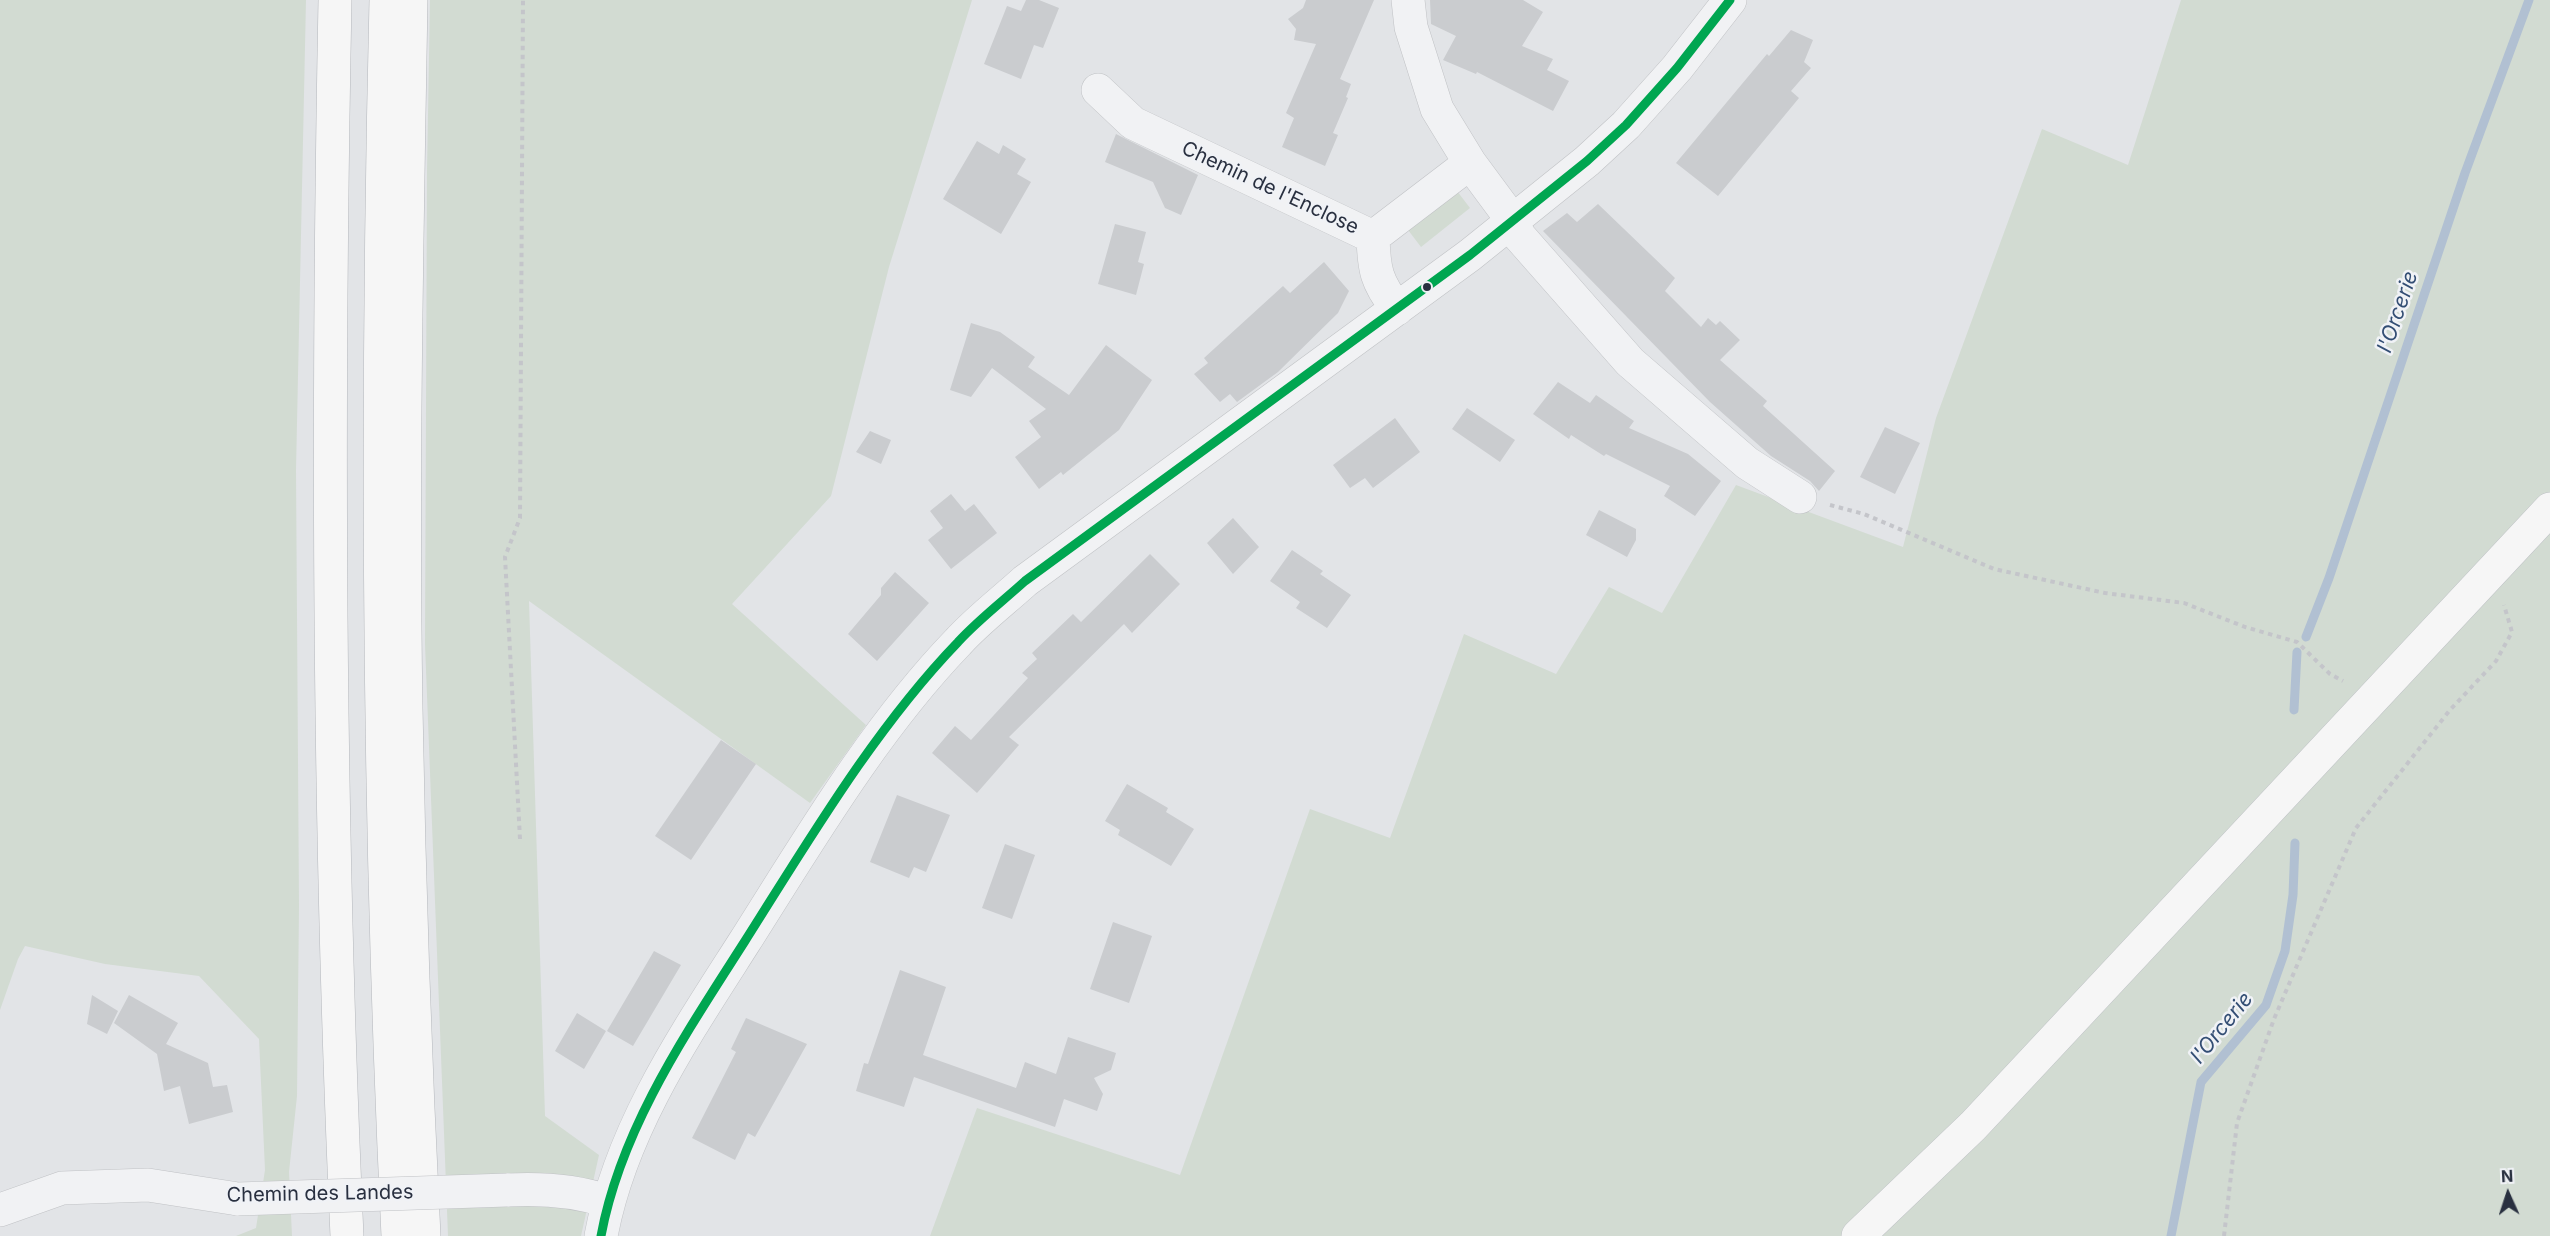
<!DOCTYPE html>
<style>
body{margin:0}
#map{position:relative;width:2550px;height:1236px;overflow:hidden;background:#e2e4e7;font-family:Inter,sans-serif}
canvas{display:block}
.north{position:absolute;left:2478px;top:1164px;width:60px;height:60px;-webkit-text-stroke:4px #f0f2f6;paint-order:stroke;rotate:357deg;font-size:16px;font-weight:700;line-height:24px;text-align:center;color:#293040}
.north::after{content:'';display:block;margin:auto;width:21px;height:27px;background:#293040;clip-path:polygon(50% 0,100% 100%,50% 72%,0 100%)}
</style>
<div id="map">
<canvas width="2550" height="1236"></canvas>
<div class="north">N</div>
</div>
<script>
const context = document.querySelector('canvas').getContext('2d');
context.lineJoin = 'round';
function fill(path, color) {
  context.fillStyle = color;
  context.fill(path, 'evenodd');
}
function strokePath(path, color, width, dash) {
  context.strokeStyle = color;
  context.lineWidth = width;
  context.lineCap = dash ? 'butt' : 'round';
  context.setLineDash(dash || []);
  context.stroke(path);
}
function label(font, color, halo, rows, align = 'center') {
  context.font = font + ' Inter,sans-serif';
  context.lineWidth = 5;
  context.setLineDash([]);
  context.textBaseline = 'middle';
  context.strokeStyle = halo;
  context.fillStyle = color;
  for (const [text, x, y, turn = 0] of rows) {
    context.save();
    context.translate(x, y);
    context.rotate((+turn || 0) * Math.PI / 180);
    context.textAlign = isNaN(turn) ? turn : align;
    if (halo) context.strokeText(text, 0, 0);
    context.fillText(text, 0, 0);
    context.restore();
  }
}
const green = new Path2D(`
 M0 0H306L296 470 299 906 297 1096 289 1172 292 1236H236L256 1228 265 1170 259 1039 199 976 105 964 25 946 18 959 0 1010Z
 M430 0H972L889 267 831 496 732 604 866 725 810 803 529 601 545 1116 599 1155 581 1236H448L425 644 427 171Z
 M2181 0H2550V1236H930L977 1108 1180 1175 1310 809 1390 838 1464 634 1556 674 1609 587 1662 613 1736 485 1903 547 1936 418 2042 129 2128 165Z
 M1454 187 1470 208 1421 247 1405 226Z`);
const stream = new Path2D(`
 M2306 637 2329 578 2465 173 2529 0
 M2294 710 2297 652
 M2171 1236 2201 1082 2266 1005 2285 951 2293 895 2295 843`);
const building = new Path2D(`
 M1026 0H1039L1059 8 1043 48 1034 45 1021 79 984 64 1007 6 1021 11Z
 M1306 0H1374L1340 79 1351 84 1346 97 1348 98 1333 133 1338 135 1325 166 1282 147 1294 118 1286 113 1316 44 1294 40 1296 29 1288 19 1303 8Z
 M1430 0H1523L1543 12 1522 46 1553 59 1547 70 1569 81 1553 111 1477 72 1476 74 1443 60 1456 36 1431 24Z
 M1791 30 1813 40 1804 62 1811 68 1791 91 1799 98 1718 196 1676 163 1767 54 1769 56Z
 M1116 134 1198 175 1181 215 1165 208 1153 182 1105 162Z
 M977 141 999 154 1003 145 1026 159 1017 174 1031 182 1001 234 943 199Z
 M1598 204 1675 278 1665 291 1701 327 1708 318 1716 325 1720 321 1740 340 1720 360 1767 401 1763 406 1835 471 1819 491 1810 481 1771 456 1710 402 1543 231 1567 213 1577 222Z
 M1115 224 1146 232 1138 262 1144 264 1136 295 1098 284Z
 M1324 262 1349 291 1338 313 1278 372 1237 402 1230 394 1220 402 1194 374 1208 363 1204 358 1283 286 1290 293Z
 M971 323 1000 332 1035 357 1028 367 1069 395 1106 345 1152 380 1119 430 1063 475 1061 472 1039 489 1015 457 1041 437 1029 421 1046 409 992 368 971 397 950 390Z
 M1558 382 1590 403 1596 395 1634 421 1629 428 1688 454 1721 481 1695 516 1664 496 1670 486 1606 454 1604 456 1571 435 1569 439 1533 414Z
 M1467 408 1515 440 1500 462 1452 429Z
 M1395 418 1420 452 1373 488 1365 478 1350 488 1333 465Z
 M1885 427 1920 443 1895 494 1860 477Z
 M870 431 891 440 881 464 856 452Z
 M951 494 965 511 974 504 997 533 951 569 928 540 943 528 930 511Z
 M1599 510 1636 529V540L1627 557 1586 535Z
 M1233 518 1259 547 1233 574 1207 543Z
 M1292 550 1323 571 1320 574 1351 595 1327 628 1296 608 1300 602 1270 581Z
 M1150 554 1180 584 1132 633 1124 624 1009 737 1019 745 977 793 932 753 955 726 971 740 1028 678 1022 673 1037 659 1032 653 1073 614 1081 622Z
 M895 572 929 603 877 661 848 634 881 595V588Z
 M721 740 756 764 691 860 655 836Z
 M1127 784 1168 808 1166 812 1194 829 1171 866 1118 835 1120 830 1105 821Z
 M897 795 950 815 926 872 914 867 909 878 870 862Z
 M1005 844 1035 855 1012 919 982 908Z
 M1113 922 1152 936 1129 1003 1090 989Z
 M654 951 681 965 633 1046 607 1031Z
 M900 970 946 987 923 1055 1016 1088 1025 1062 1056 1074 1068 1037 1116 1053 1111 1070 1094 1078 1103 1094 1097 1111 1064 1099 1055 1127 914 1077 904 1107 856 1091 864 1063 868 1064Z
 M92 995 118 1011 107 1034 87 1024Z
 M129 995 178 1023 166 1044 208 1063 213 1087 227 1085 233 1112 189 1124 180 1086 164 1091 157 1054 114 1023Z
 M577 1013 606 1031 584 1069 555 1051Z
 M746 1018 807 1044 755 1137 748 1133 735 1160 692 1138 736 1052 731 1049Z`);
const path = new Path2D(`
 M1830 505 1864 514 1994 569 2105 593 2184 603 2245 627 2297 642 2330 674 2343 681
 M520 839 505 557 520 518 523 0
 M2224 1236 2237 1123 2274 1019 2356 828 2450 710 2496 661 2512 632 2504 605`);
const minor = new Path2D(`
 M1408 0 1411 27 1437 109 1470 163 1504 209 1520 237 1630 362 1747 463 1800 497
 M1098 90 1133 123 1373 237 1470 163
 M1373 237C1374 270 1376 281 1397 309
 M507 1190C542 1188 574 1190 607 1201
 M0 1210 62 1188 148 1185 238 1199
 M601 1236C621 1128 687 1032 745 941 809 840 875 728 958 642 978 620 1003 601 1025 581L1470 255 1587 161 1626 125 1677 68 1730 0`);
const major = new Path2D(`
 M1858 1236 1973 1126 2550 509`);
const highway = new Path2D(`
 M335 0C327 412 328 824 347 1236
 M386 0C376 412 378 824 398 1236
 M411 0C407 236 402 472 406 708 409 884 415 1060 424 1236`);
const minorBridge = new Path2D(`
 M238 1199 507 1190`);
const bus1 = new Path2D(`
 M601 1236C621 1128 687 1032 745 941 809 840 875 728 958 642 978 620 1003 601 1025 581L1470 255 1587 161 1626 125 1677 68 1730 0`);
const markers = [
 [1427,287,5,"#293040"]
];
const streetNames = [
 ["Chemin de l'Enclose",1270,188,25],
 ["Chemin des Landes",320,1194,-1]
];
const waterNames = [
 ["l'Orcerie",2398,312,-71],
 ["l'Orcerie",2222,1028,-51]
];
fill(green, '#d2dbd2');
strokePath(stream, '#b1c0d2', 9);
fill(building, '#cacccf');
strokePath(minor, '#c0c2c5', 34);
strokePath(major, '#bec1c5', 34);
strokePath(highway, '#b4b7bc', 34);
strokePath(path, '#c4c5ca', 4, [4.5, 4.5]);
strokePath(minor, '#f1f2f4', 33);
strokePath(major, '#f6f6f6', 33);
strokePath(highway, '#f6f6f6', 33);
strokePath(minorBridge, '#c0c2c5', 34, []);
strokePath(minorBridge, '#f1f2f4', 33);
strokePath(bus1, '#00a651', 9);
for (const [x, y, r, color] of markers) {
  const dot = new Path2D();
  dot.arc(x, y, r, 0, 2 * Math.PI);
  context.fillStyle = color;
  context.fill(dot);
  strokePath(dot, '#f0f2f6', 2);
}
label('20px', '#293040', '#f0f2f6', streetNames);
label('italic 21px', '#334e74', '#f0f2f6', waterNames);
</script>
